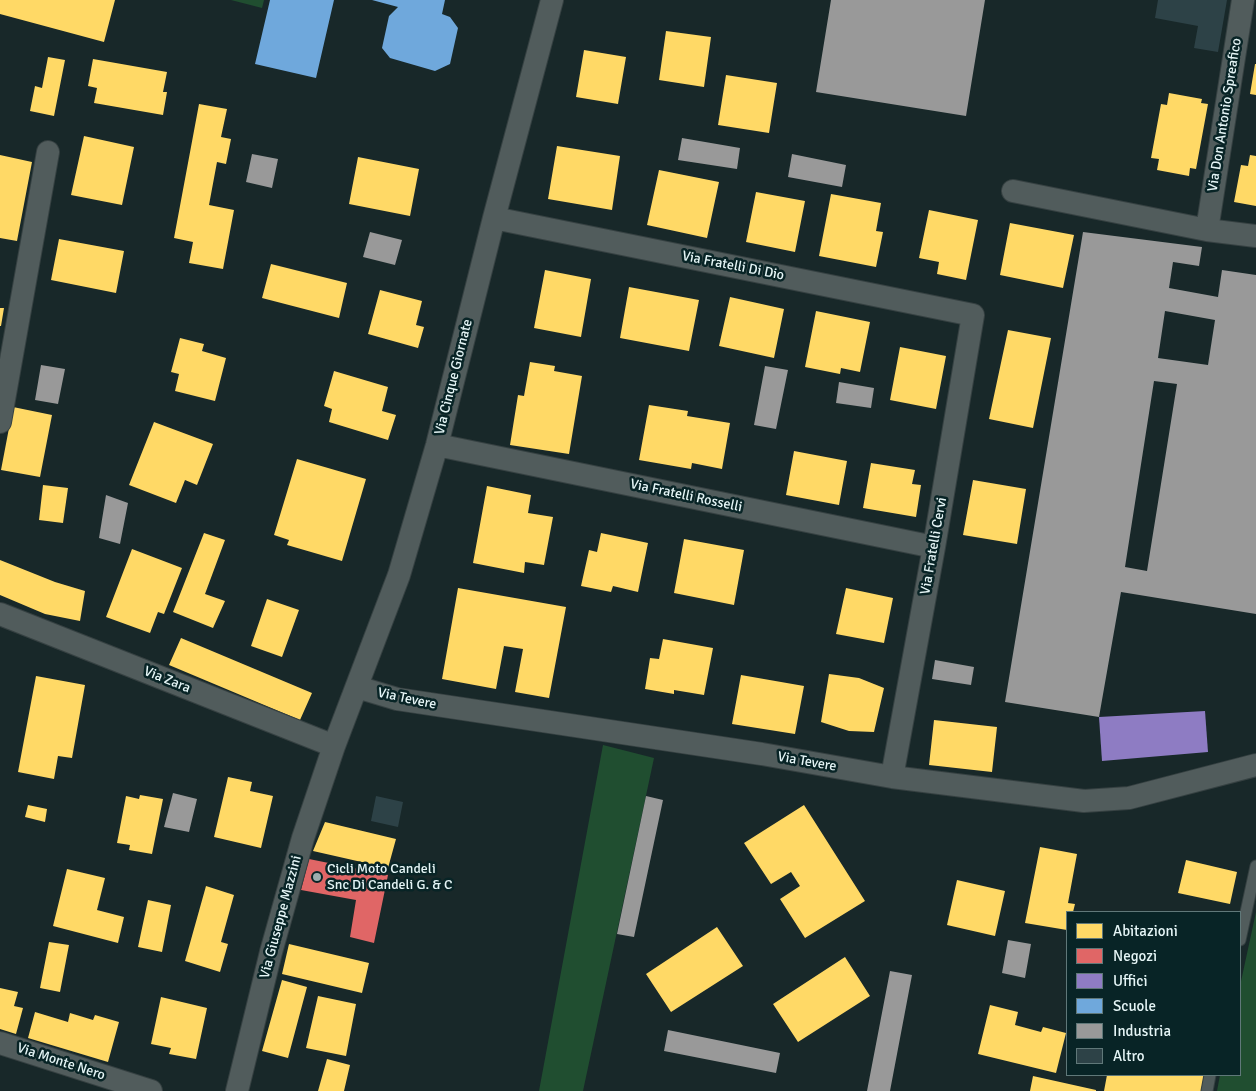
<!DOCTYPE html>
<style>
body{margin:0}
#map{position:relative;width:1256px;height:1091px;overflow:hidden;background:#182829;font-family:Signika,sans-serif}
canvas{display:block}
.legend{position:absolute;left:1066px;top:911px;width:175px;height:165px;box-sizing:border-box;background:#082426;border:1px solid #607879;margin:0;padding:6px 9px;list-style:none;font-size:15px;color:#e5f5f6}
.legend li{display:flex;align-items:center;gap:10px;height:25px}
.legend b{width:25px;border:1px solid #607879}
</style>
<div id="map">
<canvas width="1256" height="1091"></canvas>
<ul class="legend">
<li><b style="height:14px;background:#ffd966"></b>Abitazioni</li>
<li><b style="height:14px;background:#e06666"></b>Negozi</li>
<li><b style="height:14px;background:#8e7cc3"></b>Uffici</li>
<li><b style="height:14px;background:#6fa8dc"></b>Scuole</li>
<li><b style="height:14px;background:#999"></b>Industria</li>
<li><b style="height:14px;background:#2d4247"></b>Altro</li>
</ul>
</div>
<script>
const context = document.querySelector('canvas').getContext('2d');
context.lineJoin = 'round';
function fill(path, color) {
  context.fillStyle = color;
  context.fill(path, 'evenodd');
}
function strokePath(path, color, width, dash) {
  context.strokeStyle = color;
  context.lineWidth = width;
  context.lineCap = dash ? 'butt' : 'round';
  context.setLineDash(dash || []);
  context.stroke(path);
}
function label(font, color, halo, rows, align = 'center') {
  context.font = font + ' Signika,sans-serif';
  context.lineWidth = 5;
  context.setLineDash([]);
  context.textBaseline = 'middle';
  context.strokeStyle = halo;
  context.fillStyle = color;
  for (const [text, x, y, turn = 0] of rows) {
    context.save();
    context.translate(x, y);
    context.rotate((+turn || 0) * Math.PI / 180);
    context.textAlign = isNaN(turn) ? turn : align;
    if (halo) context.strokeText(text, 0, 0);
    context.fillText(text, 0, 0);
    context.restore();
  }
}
const green = new Path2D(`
 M231 0H264L262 8Z
 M603 745 654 758 583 1091H539Z
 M1256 912V1091H1217L1220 1075H1240V986Z`);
const homes = new Path2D(`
 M0 0H115L104 42 0 14Z
 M666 31 711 37 704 87 659 80Z
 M584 50 626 57 618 104 576 97Z
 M48 57 65 60 54 116 30 111 35 86 42 88Z
 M93 59 167 72 163 92H167L163 115 94 103 97 88 88 86Z
 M1255 64H1256V95L1250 94Z
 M726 75 777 83 769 133 718 125Z
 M1169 93 1202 99 1201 103 1208 104 1196 169 1190 168 1189 176 1157 170 1159 159 1151 158 1161 104 1167 105Z
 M199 104 227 109 221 137 231 139 226 164 217 162 209 205 234 210 223 269 189 263 193 242 174 238Z
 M84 136 134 147 122 205 71 195Z
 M557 146 620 156 612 210 548 199Z
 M0 155 32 162 17 241 0 238Z
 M1250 155 1256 156V206L1234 202 1241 165 1248 166Z
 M358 157 419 169 410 216 349 204Z
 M659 170 719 182 707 238 647 225Z
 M756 192 805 201 795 252 746 242Z
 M831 194 881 203 876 231 883 232 876 267 819 256Z
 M929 210 978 220 966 280 937 274 939 262 919 258Z
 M1010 223 1074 235 1063 288 1000 275Z
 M59 239 124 251 116 293 51 280Z
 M271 264 347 283 339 318 262 298Z
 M545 270 591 279 581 337 534 328Z
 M629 287 699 300 689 351 620 338Z
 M380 290 422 301 416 325 424 327 418 348 368 334Z
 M730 297 784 309 774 358 719 346Z
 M0 308H4L1 326H0Z
 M816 311 870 322 860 372 841 368 840 374 805 367Z
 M1008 330 1051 338 1033 428 989 419Z
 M180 338 204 344 202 351 226 358 215 401 175 391 179 374 171 372Z
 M900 347 946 356 936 409 890 400Z
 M530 362 555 366 554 371 582 376 569 454 510 445 518 395 524 396Z
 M334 371 388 387 382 411 396 415 388 440 329 422 332 409 324 406Z
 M649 405 688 411 687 416 730 423 722 469 692 463 691 469 639 460Z
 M13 407 52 415 40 477 1 470Z
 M154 422 213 444 197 485 185 480 176 503 129 485Z
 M794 451 847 461 839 505 786 495Z
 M297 459 366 479 342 561 287 545 289 540 274 535Z
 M871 463 915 470 912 484 921 485 916 517 863 508Z
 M973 480 1026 489 1017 544 963 535Z
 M43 485 68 488 63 523 39 520Z
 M487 486 531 495 528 513 553 517 544 565 525 562 524 573 473 563Z
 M204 533 225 540 205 594 225 601 213 628 173 612Z
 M601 533 648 543 638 592 613 586 611 592 581 586 589 550 597 552Z
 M684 539 744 550 734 605 674 593Z
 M132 549 182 568 164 614 158 612 150 633 106 617Z
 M0 560 55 582 85 591 80 621 45 614 0 595Z
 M458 588 566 607 549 698 515 692 523 649 504 646 496 689 442 679Z
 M846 588 893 598 884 643 836 634Z
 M267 599 299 610 282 657 251 646Z
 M181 638 312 693 300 720 169 665Z
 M663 639 713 648 704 695 674 690V694L645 689 650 658 659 659Z
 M829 674 859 678 884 688 874 732 849 731 821 722Z
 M741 675 804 686 795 734 732 724Z
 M36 676 85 685 72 758 58 756 54 779 18 772Z
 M934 720 997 727 992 772 929 765Z
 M228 777 252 782 250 791 273 796 261 848 214 837Z
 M140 795 163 799 152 854 129 850 130 845 117 843 126 796 139 799Z
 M28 805 47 809 45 822 25 817Z
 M804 805 865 901 805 938 780 899 800 886 791 872 771 884 744 843Z
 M325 822 396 839 388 868 313 851Z
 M1040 847 1077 854 1068 903 1075 904 1073 912H1067V930L1025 923Z
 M1186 860 1237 872 1230 904 1178 893Z
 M67 869 105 878 97 910 124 917 118 943 53 926Z
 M957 880 1005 891 995 936 947 925Z
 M206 886 234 895 221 942 228 944 220 972 185 961Z
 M148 900 171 905 162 952 138 947Z
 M717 927 743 966 671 1012 646 974Z
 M49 942 69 945 60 992 40 988Z
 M289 944 369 963 362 993 282 974Z
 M845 957 870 996 798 1042 773 1004Z
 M282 980 307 987 288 1058 262 1051Z
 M0 988 18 992 14 1006 23 1008 16 1034 0 1029Z
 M318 996 356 1004 346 1056 306 1048Z
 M161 997 207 1008 196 1059 169 1054 171 1048 151 1044Z
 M990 1005 1018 1012 1015 1025 1041 1032 1043 1027 1066 1033 1056 1073 978 1054Z
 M35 1012 68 1022 70 1013 93 1020 95 1015 119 1022 108 1062 28 1038Z
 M327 1059 350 1065 344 1091H318Z
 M1107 1075H1204L1201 1091H1104Z
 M1033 1076 1096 1090V1091H1030Z`);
const shops = new Path2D(`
 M309 859 388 875 374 943 350 937 356 900 301 890Z`);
const offices = new Path2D(`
 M1205 711 1208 752 1102 761 1099 717Z`);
const schools = new Path2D(`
 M270 0H334L316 78 255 64Z
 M372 0H445L442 14 450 17 458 28 450 64 435 71 390 58 382 48 389 16 398 7Z`);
const industry = new Path2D(`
 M831 0H985L966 116 816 92Z
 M682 138 740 148 737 169 678 160Z
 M252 154 278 159 272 188 246 182Z
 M792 154 846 165 842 187 788 177Z
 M370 232 402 240 395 265 363 257Z
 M1083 232 1202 247 1199 266 1173 262 1169 288 1218 297 1222 270 1256 275V614L1121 592 1099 717 1005 702ZM1165 311 1215 320 1208 365 1158 358ZM1154 381 1177 384 1147 571 1125 567Z
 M41 365 65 369 58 404 35 400Z
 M765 366 788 370 776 429 754 425Z
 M839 382 874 388 871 408 836 403Z
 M106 495 128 503 120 544 99 538Z
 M935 660 974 667 971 685 932 679Z
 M173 793 197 799 189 832 164 827Z
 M646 796 663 800 634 937 617 934Z
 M1008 940 1031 944 1025 978 1002 973Z
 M890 971 912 975 890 1091H867Z
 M668 1030 780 1053 776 1073 664 1051Z`);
const building = new Path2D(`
 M1158 0H1227L1218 52 1194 48 1198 26 1155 18Z
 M376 796 403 802 398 827 371 821Z`);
const lane = new Path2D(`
 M1240 940 1256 866
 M1207 1091 1210 1075`);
const street = new Path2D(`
 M1013 191 1207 230 1256 236
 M494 218 973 315 934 547 892 777
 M1207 230 1243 0
 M0 422 48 152
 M437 445 934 547
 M0 614 334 746
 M357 687 397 699 762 754 892 777 1084 801 1129 798 1256 765
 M0 1043 151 1091
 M237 1091 271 952 303 838 334 746 399 575 437 445 494 218 552 0`);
const markers = [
 [317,877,5,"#9dadae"]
];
const streetNames = [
 ["Via Don Antonio Spreafico",1225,115,-81],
 ["Via Fratelli Di Dio",733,266,11],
 ["Via Cinque Giornate",454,377,-76],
 ["Via Fratelli Rosselli",686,496,12],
 ["Via Fratelli Cervi",934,546,-80],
 ["Via Zara",167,680,22],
 ["Via Tevere",407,699,12],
 ["Via Tevere",807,762,10],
 ["Via Giuseppe Mazzini",281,917,-75],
 ["Via Monte Nero",61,1062,18]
];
const poiNames = [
 ["Cicli Moto Candeli",327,869],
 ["Snc Di Candeli G. & C",327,885]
];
fill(green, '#204e30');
fill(homes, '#ffd966');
fill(shops, '#e06666');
fill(offices, '#8e7cc3');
fill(schools, '#6fa8dc');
fill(industry, '#999');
fill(building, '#2d4247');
strokePath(lane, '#364142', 13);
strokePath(street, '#364142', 24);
strokePath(lane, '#515c5c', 11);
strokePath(street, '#515c5c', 22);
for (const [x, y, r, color] of markers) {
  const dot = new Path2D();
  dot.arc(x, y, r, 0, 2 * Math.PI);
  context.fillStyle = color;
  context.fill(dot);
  strokePath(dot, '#082426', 2);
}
label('14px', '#e5f5f6', '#082426', streetNames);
label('14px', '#e5f5f6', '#082426', poiNames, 'left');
</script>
